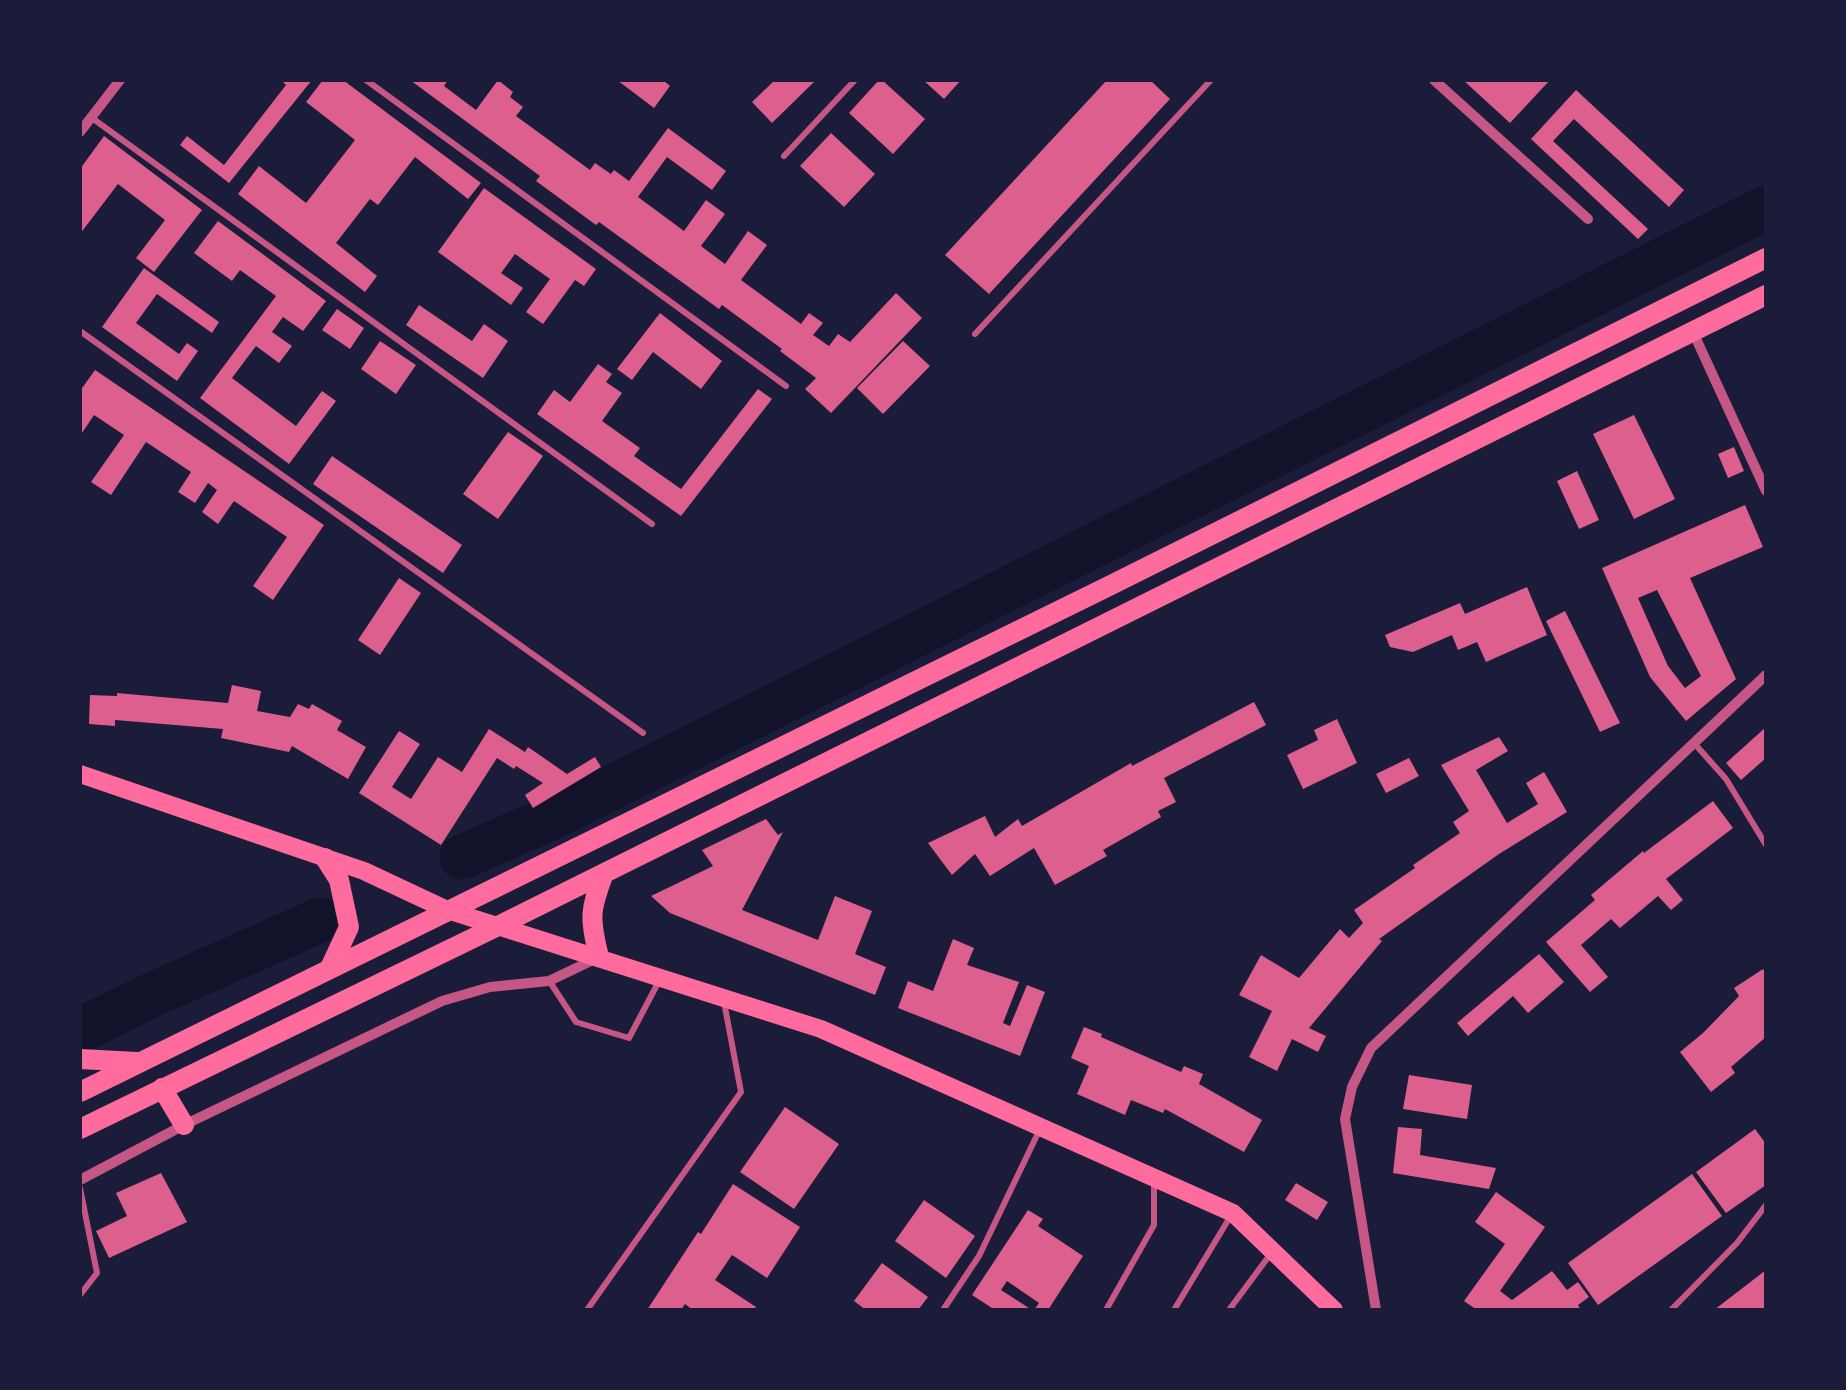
<!DOCTYPE html>
<style>
body{margin:0}
#map{position:relative;width:1846px;height:1390px;overflow:hidden;background:#1b1b3a;font-family:Helvetica,sans-serif}
canvas{display:block}
.frame{position:absolute;inset:0;border:82px solid #1b1b3a;pointer-events:none}
</style>
<div id="map">
<canvas width="1846" height="1390"></canvas>
<div class="frame"></div>
</div>
<script>
const context = document.querySelector('canvas').getContext('2d');
context.lineJoin = 'round';
function strokePath(path, color, width, dash) {
  context.strokeStyle = color;
  context.lineWidth = width;
  context.lineCap = dash ? 'butt' : 'round';
  context.setLineDash(dash || []);
  context.stroke(path);
}
function fill(path, color) {
  context.fillStyle = color;
  context.fill(path, 'evenodd');
}
const river = new Path2D(`
 M462 857 553 817 1766 208
 M80 1030 154 994 320 920`);
const building = new Path2D(`
 M285 80H312L229 183 180 145 187 136 224 165 286 85 283 82Z
 M323 80H343L481 183 468 199 415 157 378 205 370 199 336 243 377 276 365 292 238 194 259 166 306 203 355 140 306 102Z
 M410 80H448L444 86 476 110 498 80 513 92 510 97 523 107 516 116 590 170 595 163 611 174 614 170 629 181 668 128 726 171 712 190 667 157 638 197 684 231 706 200 725 214 701 246 725 264 748 231 767 245 741 280 801 324 809 313 823 323 813 335 829 346 838 334 850 342 896 293 922 318 831 413 805 389 816 378 780 351 782 349 722 305 719 309 599 222 596 225 536 181 540 176Z
 M617 80H663L670 86 654 108Z
 M775 80H812L814 82 772 123 752 102Z
 M879 80H882L925 119 893 154 849 113Z
 M923 80H961L944 99Z
 M1107 80H1150L1170 99 989 294 945 255Z
 M1463 80H1550L1510 123Z
 M1576 90 1684 190 1669 207 1574 119 1553 141 1648 229 1638 239 1531 139Z
 M831 133 875 174 844 207 800 166Z
 M104 136 202 210 154 272 136 258 165 220 118 184 80 234V169Z
 M484 188 596 269 584 286 575 280 543 324 526 312 550 279 515 254 501 273 523 288 511 305 438 252Z
 M218 221 326 301 303 331 283 317 272 332 292 346 279 363 256 346 232 378 296 426 322 391 336 401 289 464 200 398 276 296 240 270 232 281 194 253Z
 M144 268 219 322 212 333 157 294 136 323 179 354 187 343 198 351 177 381 102 327Z
 M419 305 472 341 484 324 508 341 483 378 406 325Z
 M337 309 364 328 350 349 322 330Z
 M660 313 722 361 701 389 653 352 632 380 617 369Z
 M380 341 416 365 396 394 361 369Z
 M903 341 930 366 883 414 857 388Z
 M598 364 612 374 606 382 622 393 602 421 640 448 634 456 681 489 758 389 772 399 681 516 537 414 554 390 570 402Z
 M95 370 324 525 273 600 253 586 287 537 234 501 218 524 202 512 217 490 208 483 195 503 178 492 191 472 146 442 111 495 91 482 124 435 94 415 80 436V391Z
 M1634 415 1675 499 1634 519 1593 434Z
 M508 432 543 456 498 519 463 494Z
 M1734 447 1744 471 1728 478 1718 454Z
 M332 456 462 545 443 573 313 484Z
 M1577 471 1599 520 1579 529 1557 481Z
 M1745 505 1763 547 1690 578 1736 679 1686 721 1650 677 1602 568ZM1657 590 1701 676 1685 688 1668 666 1638 598Z
 M399 578 421 593 380 655 358 640Z
 M1527 587 1547 635 1486 662 1477 642 1458 650 1452 635 1413 652 1390 647 1385 635 1460 603 1465 614Z
 M1565 611 1620 723 1600 732 1546 621Z
 M232 685 261 691 257 711 290 717 298 704 309 709 312 704 342 721 337 730 366 747 348 779 292 746 289 752 221 738 223 729 115 720V726L89 724 90 695 117 696V693L228 703Z
 M1254 702 1266 725 1164 778 1176 802 1158 811 1161 817 1103 850 1107 856 1055 885 1034 848 990 876 975 854 952 875 928 843 985 816 995 837 1018 819 1022 826 1131 763 1132 766Z
 M1337 719 1357 763 1303 789 1287 755 1318 740 1314 730Z
 M1766 727V758L1741 780 1726 763Z
 M489 729 525 752 528 747 567 774 595 757 601 767 533 808 525 795 543 783 516 766 514 769 497 758 441 845 359 793 399 731 420 744 392 787 411 799 438 757 462 772Z
 M1499 737 1508 751 1476 770 1507 823 1538 804 1526 783 1544 772 1567 812 1499 854 1379 939 1382 941 1309 1028 1326 1036 1318 1052 1292 1039 1277 1071 1249 1057 1272 1011 1239 995 1261 955 1299 978 1340 929 1349 938 1363 923 1354 910 1415 868 1413 865 1460 833 1453 822 1469 811 1441 765Z
 M1409 758 1419 776 1386 793 1376 774Z
 M1713 801 1733 828 1666 879 1683 900 1671 910 1658 896 1620 928 1611 919 1581 945 1608 977 1590 992 1546 942 1595 900 1591 895 1643 851 1644 853Z
 M766 819 778 835 783 832 742 910 818 940 835 896 872 911 855 954 886 967 875 995 670 913 651 896 713 866 702 850Z
 M953 939 974 948 967 965 1019 982 1003 1023 1010 1026 1027 985 1045 992 1020 1056 898 1008 908 981 933 991Z
 M1539 954 1564 982 1528 1013 1513 996 1468 1036 1457 1023Z
 M1763 969 1766 974V1037L1731 1067 1735 1073 1711 1092 1680 1052 1703 1033 1739 996 1734 988Z
 M1084 1027 1102 1034 1101 1037 1181 1072 1184 1066 1203 1074 1199 1084 1262 1120 1244 1152 1165 1109 1163 1113 1131 1100 1125 1115 1077 1094 1089 1066 1071 1058Z
 M1409 1075 1472 1085 1467 1119 1403 1109Z
 M785 1107 839 1144 794 1209 740 1172Z
 M1398 1127 1422 1129 1420 1155 1496 1168 1489 1189 1393 1173Z
 M1755 1129 1766 1144V1185L1726 1213 1696 1172Z
 M161 1173 187 1222 109 1258 96 1231 127 1216 116 1193Z
 M1692 1174 1722 1216 1598 1305 1568 1263Z
 M1296 1183 1328 1202 1317 1220 1285 1200Z
 M733 1184 800 1227 767 1278 732 1255 715 1280 756 1307 754 1310H693L685 1304 681 1310H647L698 1232 701 1234Z
 M1496 1192 1545 1227 1500 1291 1512 1300 1552 1271 1567 1290 1578 1282 1589 1297 1578 1305 1581 1310H1515L1514 1308 1512 1310H1477L1464 1301 1505 1244 1475 1222Z
 M924 1200 975 1236 946 1278 895 1241Z
 M1028 1210 1043 1219 1038 1226 1083 1256 1048 1310H1034L1039 1303 1007 1281 1001 1290 1032 1310H995L972 1295Z
 M882 1263 928 1297 918 1310H866L854 1301Z
 M1766 1270V1310H1714Z`);
const service = new Path2D(`
 M366 80 786 386
 M92 118 652 524
 M784 156 855 80
 M80 331 643 733
 M975 334 1211 80
 M1694 743 1726 779 1766 845
 M550 982 576 1022 629 1038 659 981
 M80 1188 97 1273 80 1295
 M587 1310 741 1092 724 1002
 M943 1310 979 1256 1039 1131
 M1106 1310 1154 1225V1179
 M1174 1310 1230 1217
 M1229 1310 1272 1252
 M1671 1310 1737 1243 1766 1205`);
const minor = new Path2D(`
 M1434 80 1588 219
 M80 132 120 80
 M1693 332 1766 491
 M80 1180 184 1125 442 1001 490 987 549 981 595 959
 M1376 1310 1345 1119 1352 1087 1371 1048 1766 675`);
const secondary = new Path2D(`
 M80 774 364 871 447 910 821 1029 1233 1213 1334 1310`);
const trunk = new Path2D(`
 M325 858 339 880 349 927 330 968
 M599 957C589 917 590 910 604 873
 M80 1059 137 1062
 M162 1088 184 1125
 M80 1092 1109 586 1766 258
 M80 1129 498 926 1766 295`);
strokePath(river, '#12122b', 45);
fill(building, '#dd5f8e');
strokePath(service, '#c65784', 6);
strokePath(minor, '#c65784', 10);
strokePath(secondary, '#ff6b9d', 18);
strokePath(trunk, '#ff6b9d', 20);
</script>
